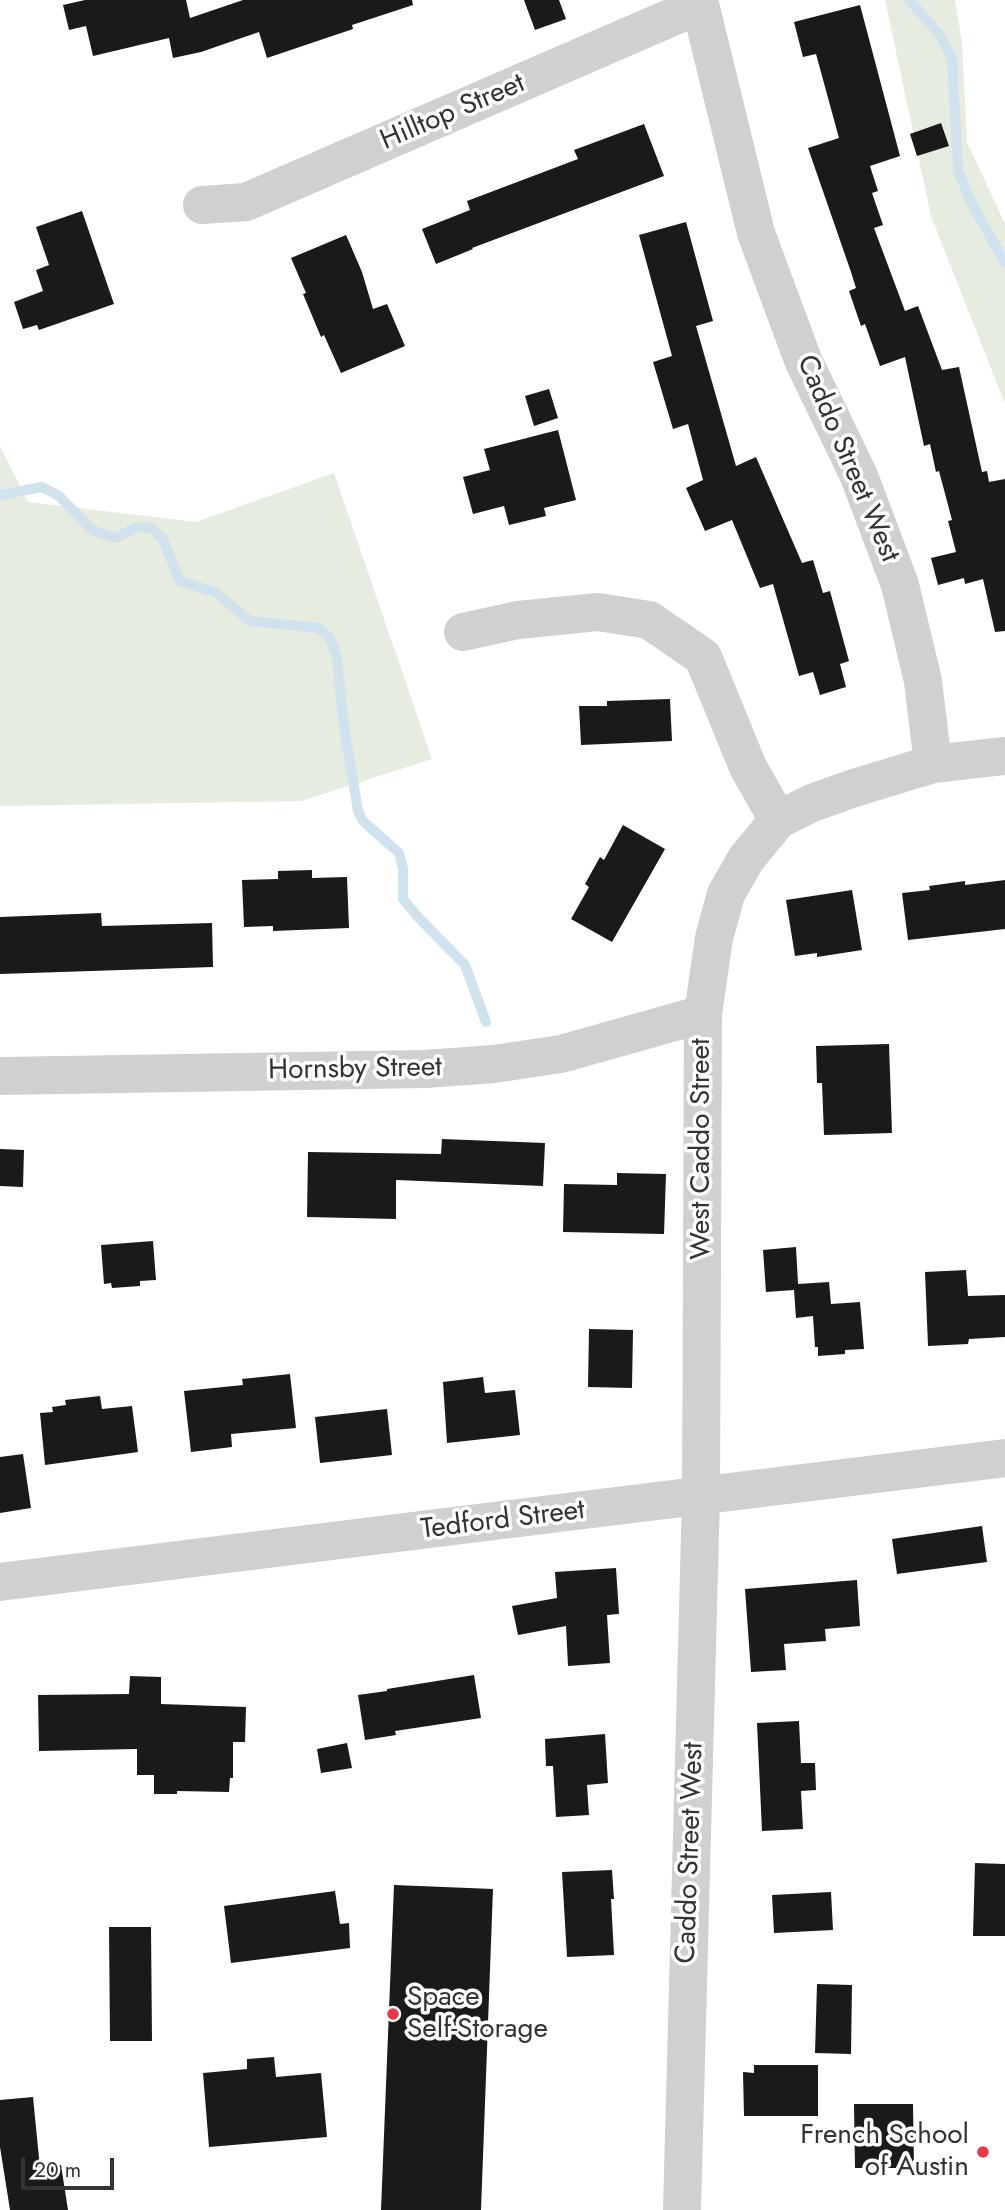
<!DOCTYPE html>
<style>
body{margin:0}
#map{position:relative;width:1005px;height:2210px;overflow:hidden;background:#fff;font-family:Jost,sans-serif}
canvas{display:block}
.scale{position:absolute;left:21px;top:2158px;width:93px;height:32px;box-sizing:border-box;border:4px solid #333;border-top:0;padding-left:9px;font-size:21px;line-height:24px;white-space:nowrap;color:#333;-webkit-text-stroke:5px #fff;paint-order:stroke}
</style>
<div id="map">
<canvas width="1005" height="2210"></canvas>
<div class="scale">20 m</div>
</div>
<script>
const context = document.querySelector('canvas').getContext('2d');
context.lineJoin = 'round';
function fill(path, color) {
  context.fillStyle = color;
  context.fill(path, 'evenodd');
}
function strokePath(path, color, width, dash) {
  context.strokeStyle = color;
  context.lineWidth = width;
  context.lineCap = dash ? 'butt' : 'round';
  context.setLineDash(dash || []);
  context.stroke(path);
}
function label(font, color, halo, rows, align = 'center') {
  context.font = font + ' Jost,sans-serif';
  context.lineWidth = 7;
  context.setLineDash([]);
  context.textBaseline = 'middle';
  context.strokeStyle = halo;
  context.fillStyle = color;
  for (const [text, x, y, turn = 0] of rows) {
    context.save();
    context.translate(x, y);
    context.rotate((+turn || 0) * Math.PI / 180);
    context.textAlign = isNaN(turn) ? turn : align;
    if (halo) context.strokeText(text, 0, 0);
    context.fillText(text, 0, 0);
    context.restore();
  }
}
const green = new Path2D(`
 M885 0H955L962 43 967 142 1005 224V404L931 216Z
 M0 446 28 502 196 522 334 473 432 759 301 801 0 806Z`);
const stream = new Path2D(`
 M909 0 941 36 952 59 958 170 970 200 1005 263
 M0 495 42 487 59 496 92 530 115 538 137 527 152 528 163 539 180 581 215 592 250 621 318 628 330 638 337 657 343 720 358 811 363 821 399 853 403 869V899L418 917 465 965 486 1022`);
const building = new Path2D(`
 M85 0H186L190 18 243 0H412L413 5 352 25 353 29 267 58 259 32 201 52 173 58 169 38 93 56 86 26 69 30 63 5Z
 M524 0H559L566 19 535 30Z
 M860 5 900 156 870 166 878 191 872 193 883 225 874 228 905 311 918 306 942 370 959 367 982 472 987 471 989 482 1005 479V631L995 632 983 579 965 584 964 578 938 585 931 558 956 552 948 521 952 520 939 471 936 472 930 444 924 446 905 357 880 366 865 324 861 326 849 291 856 288 851 272 808 148 839 138 816 54 803 57 794 22Z
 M941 123 949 146 917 156 910 134Z
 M644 124 664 176 472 248 473 249 436 264 422 229 470 210 467 201 578 159 574 150Z
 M82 211 114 304 39 330 37 325 23 329 14 302 43 291 36 270 49 265 36 227Z
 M686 222 713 321 696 326 736 466 756 457 802 563 813 560 823 593 830 591 849 661 840 664 846 687 820 695 813 672 799 676 773 584 760 588 732 520 705 531 686 488 703 480 688 424 673 429 653 362 672 356 639 235Z
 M346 235 362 272 373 309 387 304 405 346 341 373 324 335 321 337 303 294 306 293 291 258Z
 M549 389 558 418 534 426 525 396Z
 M558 430 576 500 544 508 546 516 509 525 504 506 473 514 463 477 490 470 484 449Z
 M670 699 672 741 581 745 579 706H607V701Z
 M623 825 665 849 612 942 571 919 589 887 585 884 600 857 604 860Z
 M312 870V878L347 877 349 928 273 931V926L244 927 242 880 278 879V871Z
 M1005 880V929L908 940 902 893 930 890 929 886 965 881V885Z
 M852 890 862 950 817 957V953L795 956 786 900Z
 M101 913 102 926 212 923 213 967 0 974V917Z
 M889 1044 892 1133 824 1135 822 1083H817L816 1046Z
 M442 1139 545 1143 543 1186 396 1180V1219L307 1217 308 1152 441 1154Z
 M0 1149 24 1150 23 1187 0 1186Z
 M617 1173 666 1174 664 1234 563 1232 564 1184 617 1185Z
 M153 1241 156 1280 140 1281V1286L112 1288 111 1283 104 1284 101 1245Z
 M796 1247 798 1284 829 1282 831 1304 860 1302 864 1349 845 1350V1354L818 1356V1347H815L813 1316 796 1318 794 1290 766 1292 763 1250Z
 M966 1270 968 1296 1005 1295V1337L969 1339 968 1344 928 1346 925 1272Z
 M589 1329 633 1330 632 1388 588 1387Z
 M290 1374 296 1428 231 1434 232 1447 191 1452 184 1391 243 1385 242 1379Z
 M483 1377 485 1393 515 1390 520 1435 447 1443 443 1382Z
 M100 1396 102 1409 132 1406 138 1452 45 1465 40 1413 53 1412 52 1407 66 1405 65 1400Z
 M387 1409 392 1455 320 1463 315 1417Z
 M23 1454 31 1508 0 1513V1457Z
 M982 1526 987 1562 897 1574 892 1539Z
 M616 1568 619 1614 607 1615 610 1663 568 1666 566 1626 518 1635 512 1606 557 1598 555 1572Z
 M857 1580 860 1626 825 1629 826 1641 784 1644 786 1670 751 1672 745 1589Z
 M474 1675 481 1718 395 1731 396 1735 365 1740 358 1695 387 1691V1689Z
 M130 1676 161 1677V1704L246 1707 245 1742H233V1778H230L229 1792 177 1791V1794H154V1775H137V1749L39 1751 38 1695 129 1694Z
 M799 1721 801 1763H815L816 1790 801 1791 803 1829 762 1831 757 1723Z
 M605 1734 608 1783 587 1785 589 1815 556 1817 553 1766H546L545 1739Z
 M347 1743 352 1768 321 1773 317 1749Z
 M975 1863 1005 1864V1936H973Z
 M612 1870 614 1899H611L614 1955 567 1957 562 1872Z
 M394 1885 493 1889 481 2210H381Z
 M335 1891 340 1924 349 1923 350 1948 231 1963 224 1906Z
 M831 1892 833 1930 774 1933 772 1895Z
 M109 1927H151L152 2041H110Z
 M817 1984 852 1985 851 2054 815 2053Z
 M274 2057 276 2077 321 2073 327 2137 209 2147 203 2073 247 2069V2059Z
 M754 2065H818V2116H744L743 2072 754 2073Z
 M33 2097 40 2168 61 2165 68 2210H10L0 2147V2100Z
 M854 2104H913L914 2168H855Z`);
const minor = new Path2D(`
 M699 0 756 233 803 360 859 476 900 585 923 681 933 764
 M202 205 246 202 700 5
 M463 632 518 620 598 612 649 620 703 657 748 767 778 820
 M0 1076 425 1069 494 1064 561 1054 703 1014
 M0 1582 1005 1458
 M682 2210 701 1497 703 1014 714 938 726 894 746 859 778 820 812 803 854 788 933 764 1005 756`);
const markers = [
 [393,2014,7,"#e63946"],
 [983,2152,7,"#e63946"]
];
const streetNames = [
 ["Hilltop Street",453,113,-23],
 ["Caddo Street West",847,459,67],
 ["Hornsby Street",355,1070,-1],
 ["West Caddo Street",702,1149,-90],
 ["Tedford Street",503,1521,-7],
 ["Caddo Street West",691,1853,-88]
];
const poiNames = [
 ["Space",407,1998],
 ["Self-Storage",407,2030],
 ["French School",969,2136,"right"],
 ["of Austin",969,2168,"right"]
];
fill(green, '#e6ecdf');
strokePath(stream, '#cfe2ee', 10);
fill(building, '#1a1a1a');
strokePath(minor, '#d0d0d0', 38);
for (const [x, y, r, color] of markers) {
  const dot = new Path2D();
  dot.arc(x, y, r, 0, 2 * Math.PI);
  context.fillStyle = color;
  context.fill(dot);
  strokePath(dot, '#fff', 2.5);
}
label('28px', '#333', '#fff', streetNames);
label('28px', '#333', '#fff', poiNames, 'left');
</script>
